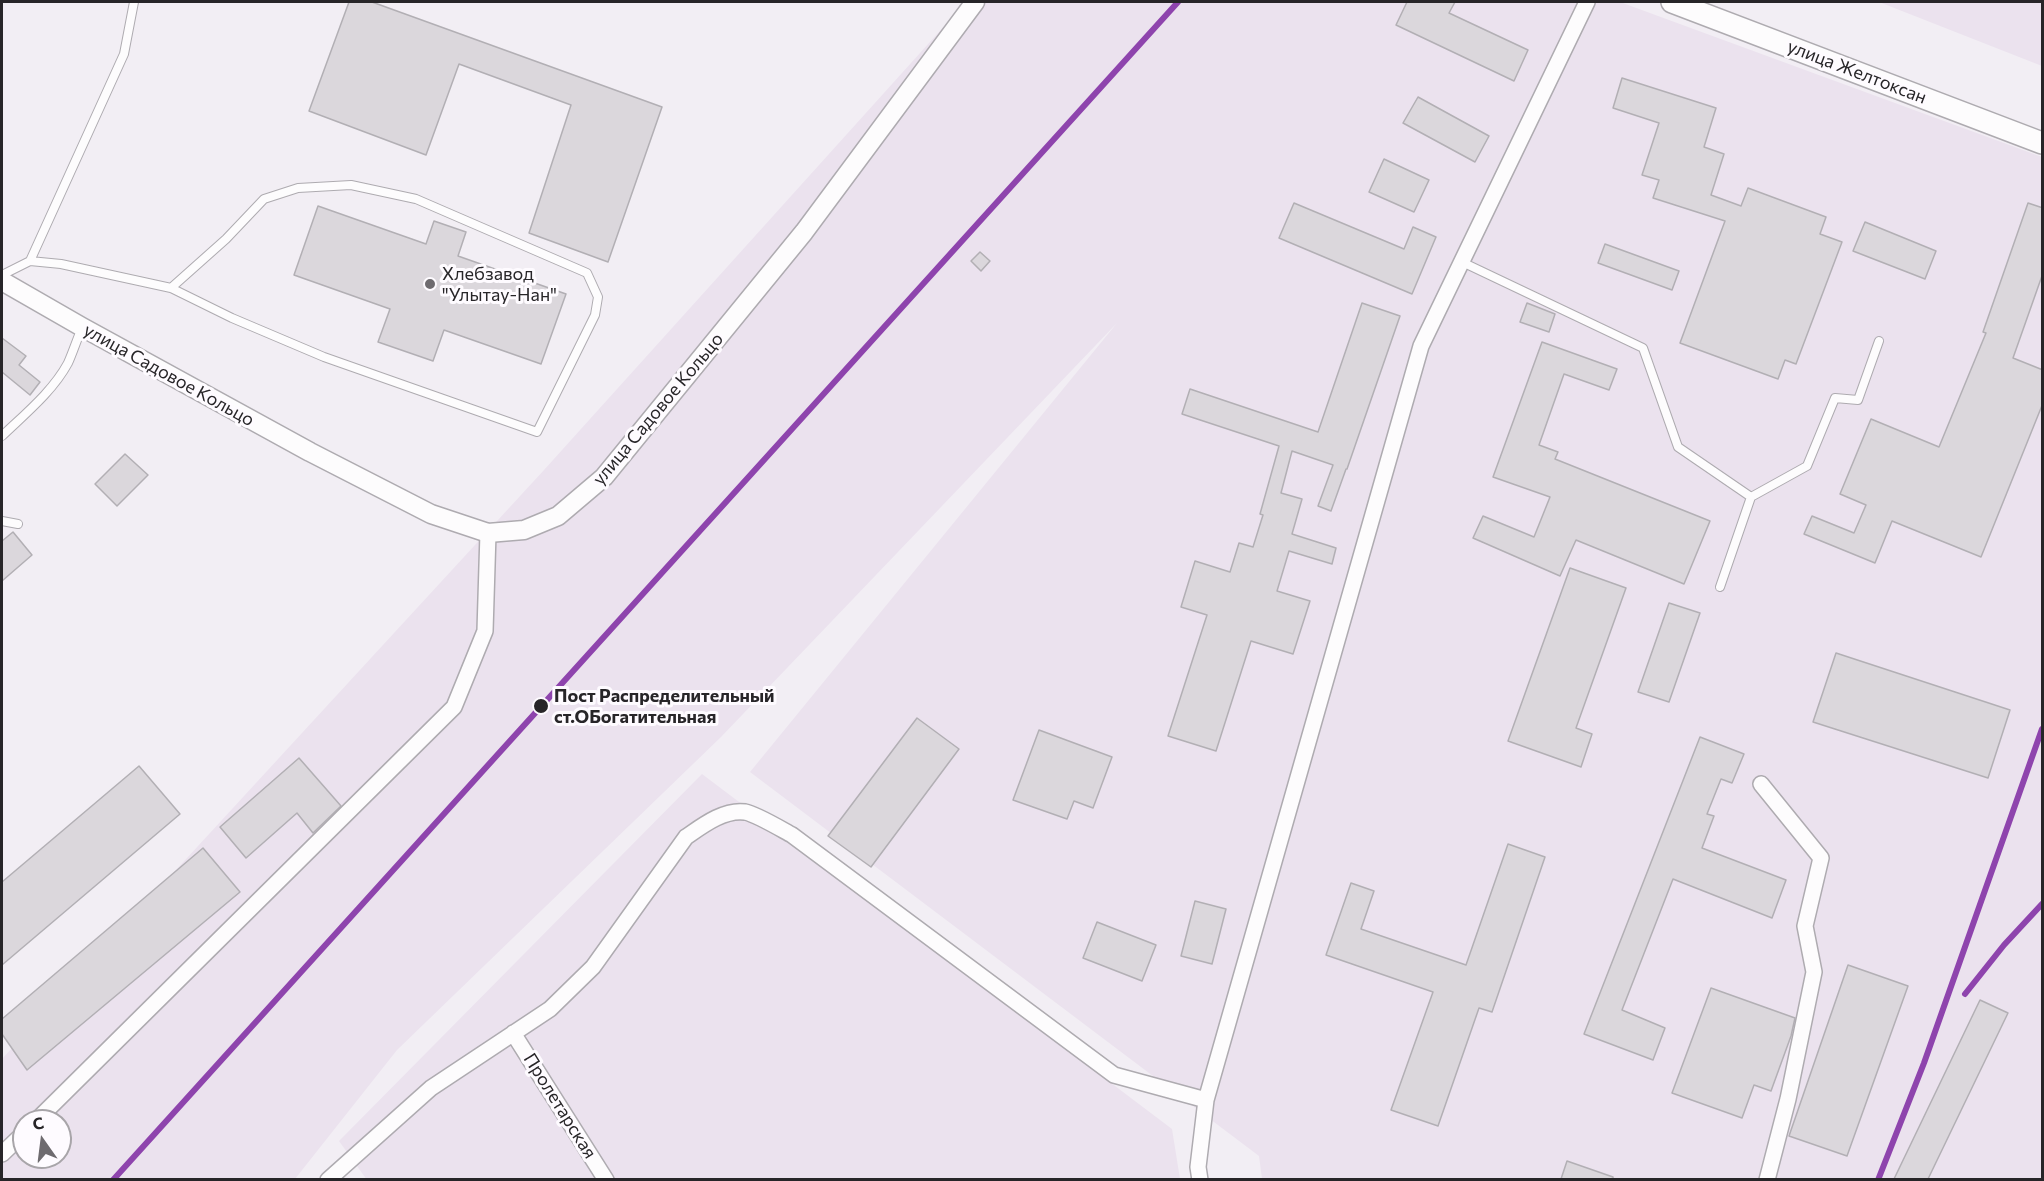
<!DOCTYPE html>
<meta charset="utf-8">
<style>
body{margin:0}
#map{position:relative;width:2044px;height:1181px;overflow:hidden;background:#f2eef4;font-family:Commissioner,sans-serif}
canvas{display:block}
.frame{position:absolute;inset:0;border:3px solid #272528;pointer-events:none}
.north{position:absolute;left:12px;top:1109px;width:60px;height:60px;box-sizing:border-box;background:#fefbff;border:2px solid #a8a5a9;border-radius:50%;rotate:346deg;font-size:16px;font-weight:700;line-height:24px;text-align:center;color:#272528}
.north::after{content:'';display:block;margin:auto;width:21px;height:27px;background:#6e6b6f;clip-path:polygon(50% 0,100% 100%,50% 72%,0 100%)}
</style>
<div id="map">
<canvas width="2044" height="1181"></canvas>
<div class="frame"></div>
<div class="north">С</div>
</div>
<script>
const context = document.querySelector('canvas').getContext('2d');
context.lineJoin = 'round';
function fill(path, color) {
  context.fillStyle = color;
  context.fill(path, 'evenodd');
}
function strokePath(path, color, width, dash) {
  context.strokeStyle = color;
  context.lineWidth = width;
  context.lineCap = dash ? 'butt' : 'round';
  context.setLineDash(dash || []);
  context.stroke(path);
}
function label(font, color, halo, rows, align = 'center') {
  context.font = font + ' Commissioner,sans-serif';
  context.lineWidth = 6;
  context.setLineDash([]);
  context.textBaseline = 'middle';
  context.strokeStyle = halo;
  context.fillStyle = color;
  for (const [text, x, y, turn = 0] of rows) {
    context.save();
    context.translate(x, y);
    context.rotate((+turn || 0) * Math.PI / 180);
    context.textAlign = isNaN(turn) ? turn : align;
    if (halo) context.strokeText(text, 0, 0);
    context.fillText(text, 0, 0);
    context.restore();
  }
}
const built = new Path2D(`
 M966 2H1620L2042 157V1179H1262L1259 1156 750 772 1117 323 721 737 397 1050 295 1179H2V1059L544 470ZM24 1121H60V1157H24Z
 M1879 2H2042V66Z
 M702 774 1172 1129 1180 1179 367 1180 339 1141Z`);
const building = new Path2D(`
 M349 2H372L662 107 608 262 529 233 571 105 459 64 426 155 309 111Z
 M1407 2H1455L1449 13 1528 50 1514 81 1396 25Z
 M1622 78 1716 108 1704 147 1724 154 1711 195 1741 206 1748 188 1826 217 1820 234 1842 242 1796 364 1785 360 1778 379 1680 343 1725 221 1653 198 1659 180 1642 175 1659 123 1613 108Z
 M1418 97 1489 136 1475 162 1403 123Z
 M1384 159 1429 180 1414 212 1369 192Z
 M1294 203 1404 249 1413 227 1436 237 1412 294 1279 238Z
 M2028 203 2043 208V273L2013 358 2043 370V403L1981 557 1892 521 1875 563 1804 534 1812 516 1854 533 1866 505 1840 494 1871 419 1939 447 1986 333 1983 332Z
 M318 206 426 244 434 221 466 232 458 256 566 294 541 364 444 330 433 361 378 342 390 309 294 275Z
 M1865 222 1936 251 1925 279 1853 251Z
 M1605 244 1679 271 1672 290 1598 263Z
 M980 252 990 261 981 271 971 261Z
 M1362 303 1400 316 1347 469H1346L1331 511 1318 506 1333 465 1292 451 1281 493 1302 499 1292 534 1336 548 1332 564 1289 551 1277 591 1310 601 1293 654 1251 641 1216 751 1168 736 1207 615 1181 607 1195 561 1230 572 1239 543 1253 547 1263 515 1260 514 1279 446 1182 414 1190 389 1318 432Z
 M1527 303 1555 314 1549 332 1520 322Z
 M2 338 26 356 19 365 40 382 30 395 2 372Z
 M1542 342 1617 369 1609 390 1564 374 1539 445 1558 452 1555 459 1710 521 1684 584 1576 540 1560 576 1473 538 1483 516 1534 537 1550 497 1493 477Z
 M125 454 148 475 117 506 95 484Z
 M13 532 32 555 2 581V541Z
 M1570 568 1626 588 1576 728 1592 734 1581 767 1508 741Z
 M1669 603 1700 613 1669 702 1638 692Z
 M1836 653 2010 710 1988 778 1813 722Z
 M917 718 959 749 871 867 828 836Z
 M1039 730 1112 757 1093 808 1074 801 1067 819 1013 800Z
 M1700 737 1744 754 1732 783 1721 779 1707 814 1714 816 1702 848 1786 880 1772 918 1673 879 1622 1010 1665 1028 1653 1060 1584 1034Z
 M299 758 341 806 313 833 297 813 246 858 220 827Z
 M139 766 180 814 2 965V882Z
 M1508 844 1545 857 1492 1012 1479 1008 1438 1126 1391 1110 1433 992 1326 955 1351 883 1374 891 1361 929 1466 965Z
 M203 848 240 892 27 1070 2 1034V1019Z
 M1195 901 1226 909 1212 964 1181 956Z
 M1097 922 1156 945 1142 981 1083 958Z
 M1848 965 1908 986 1847 1156 1789 1136Z
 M1711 988 1795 1018 1791 1036 1771 1091 1754 1085 1742 1118 1672 1093Z
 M1980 1000 2008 1013 1928 1179H1894Z
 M1567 1161 1613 1177V1179H1561Z`);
const service = new Path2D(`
 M30 261 124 54 134 2
 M1462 262 1643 348 1678 447 1751 497 1720 587
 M2 275 30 261 61 264 171 288 232 318 324 357 537 432 595 315 598 297 587 273 416 199 351 185 298 188 264 199 226 239 171 288
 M2 436C25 414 53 391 68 363 73 352 77 339 82 328
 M1751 497 1807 466 1835 398 1858 400 1879 341
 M2 521 18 524`);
const minor = new Path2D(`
 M1761 784 1821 858 1805 926 1814 972 1788 1099 1767 1180
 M513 1033 606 1180
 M36 1121 454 707 485 631 488 533
 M2 1154 24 1133
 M328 1180 431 1088 550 1009 593 967 686 837C702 826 724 809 745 812 756 814 781 829 792 835L1114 1075 1206 1100
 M1200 1180 1198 1167 1206 1100 1421 346 1587 2`);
const tertiary = new Path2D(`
 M2 281 82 327 310 452 431 514 488 533 524 530 558 516 604 477 804 232 975 2`);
const secondary = new Path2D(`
 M1672 2 2042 143`);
const rail1 = new Path2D(`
 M1965 994 2004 945 2042 904
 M113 1180 1178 2
 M1878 1180 1924 1063 2042 729`);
const markers = [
 [430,284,6,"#6e6b6f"],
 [541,706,8,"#272528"]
];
const streetNames = [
 ["улица Желтоксан",1857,72,21],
 ["улица Садовое Кольцо",169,375,29],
 ["улица Садовое Кольцо",658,409,-50],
 ["Пролетарская",560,1106,58]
];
const poiNames = [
 ["Хлебзавод",442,274],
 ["\"Улытау-Нан\"",442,295]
];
const stopNames = [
 ["Пост Распределительный",554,696],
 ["ст.ОБогатительная",554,717]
];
fill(built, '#ebe2ee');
fill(building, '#dbd7dc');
strokePath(building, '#b2afb4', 1.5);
strokePath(service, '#aeabb0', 10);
strokePath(minor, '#aeabb0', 18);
strokePath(tertiary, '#aeabb0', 21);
strokePath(secondary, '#aeabb0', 24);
strokePath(service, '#fdfcfd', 8);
strokePath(minor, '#fdfcfd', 15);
strokePath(tertiary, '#fdfcfd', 18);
strokePath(secondary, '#fdfcfd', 21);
strokePath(rail1, '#8e44ad', 6);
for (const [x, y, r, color] of markers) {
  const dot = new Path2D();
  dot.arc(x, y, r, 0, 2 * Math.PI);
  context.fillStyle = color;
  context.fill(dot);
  strokePath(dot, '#fefbff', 2);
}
label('18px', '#272528', '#fefbff', streetNames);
label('18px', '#272528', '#fefbff', poiNames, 'left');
label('bold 18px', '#272528', '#fefbff', stopNames, 'left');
</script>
